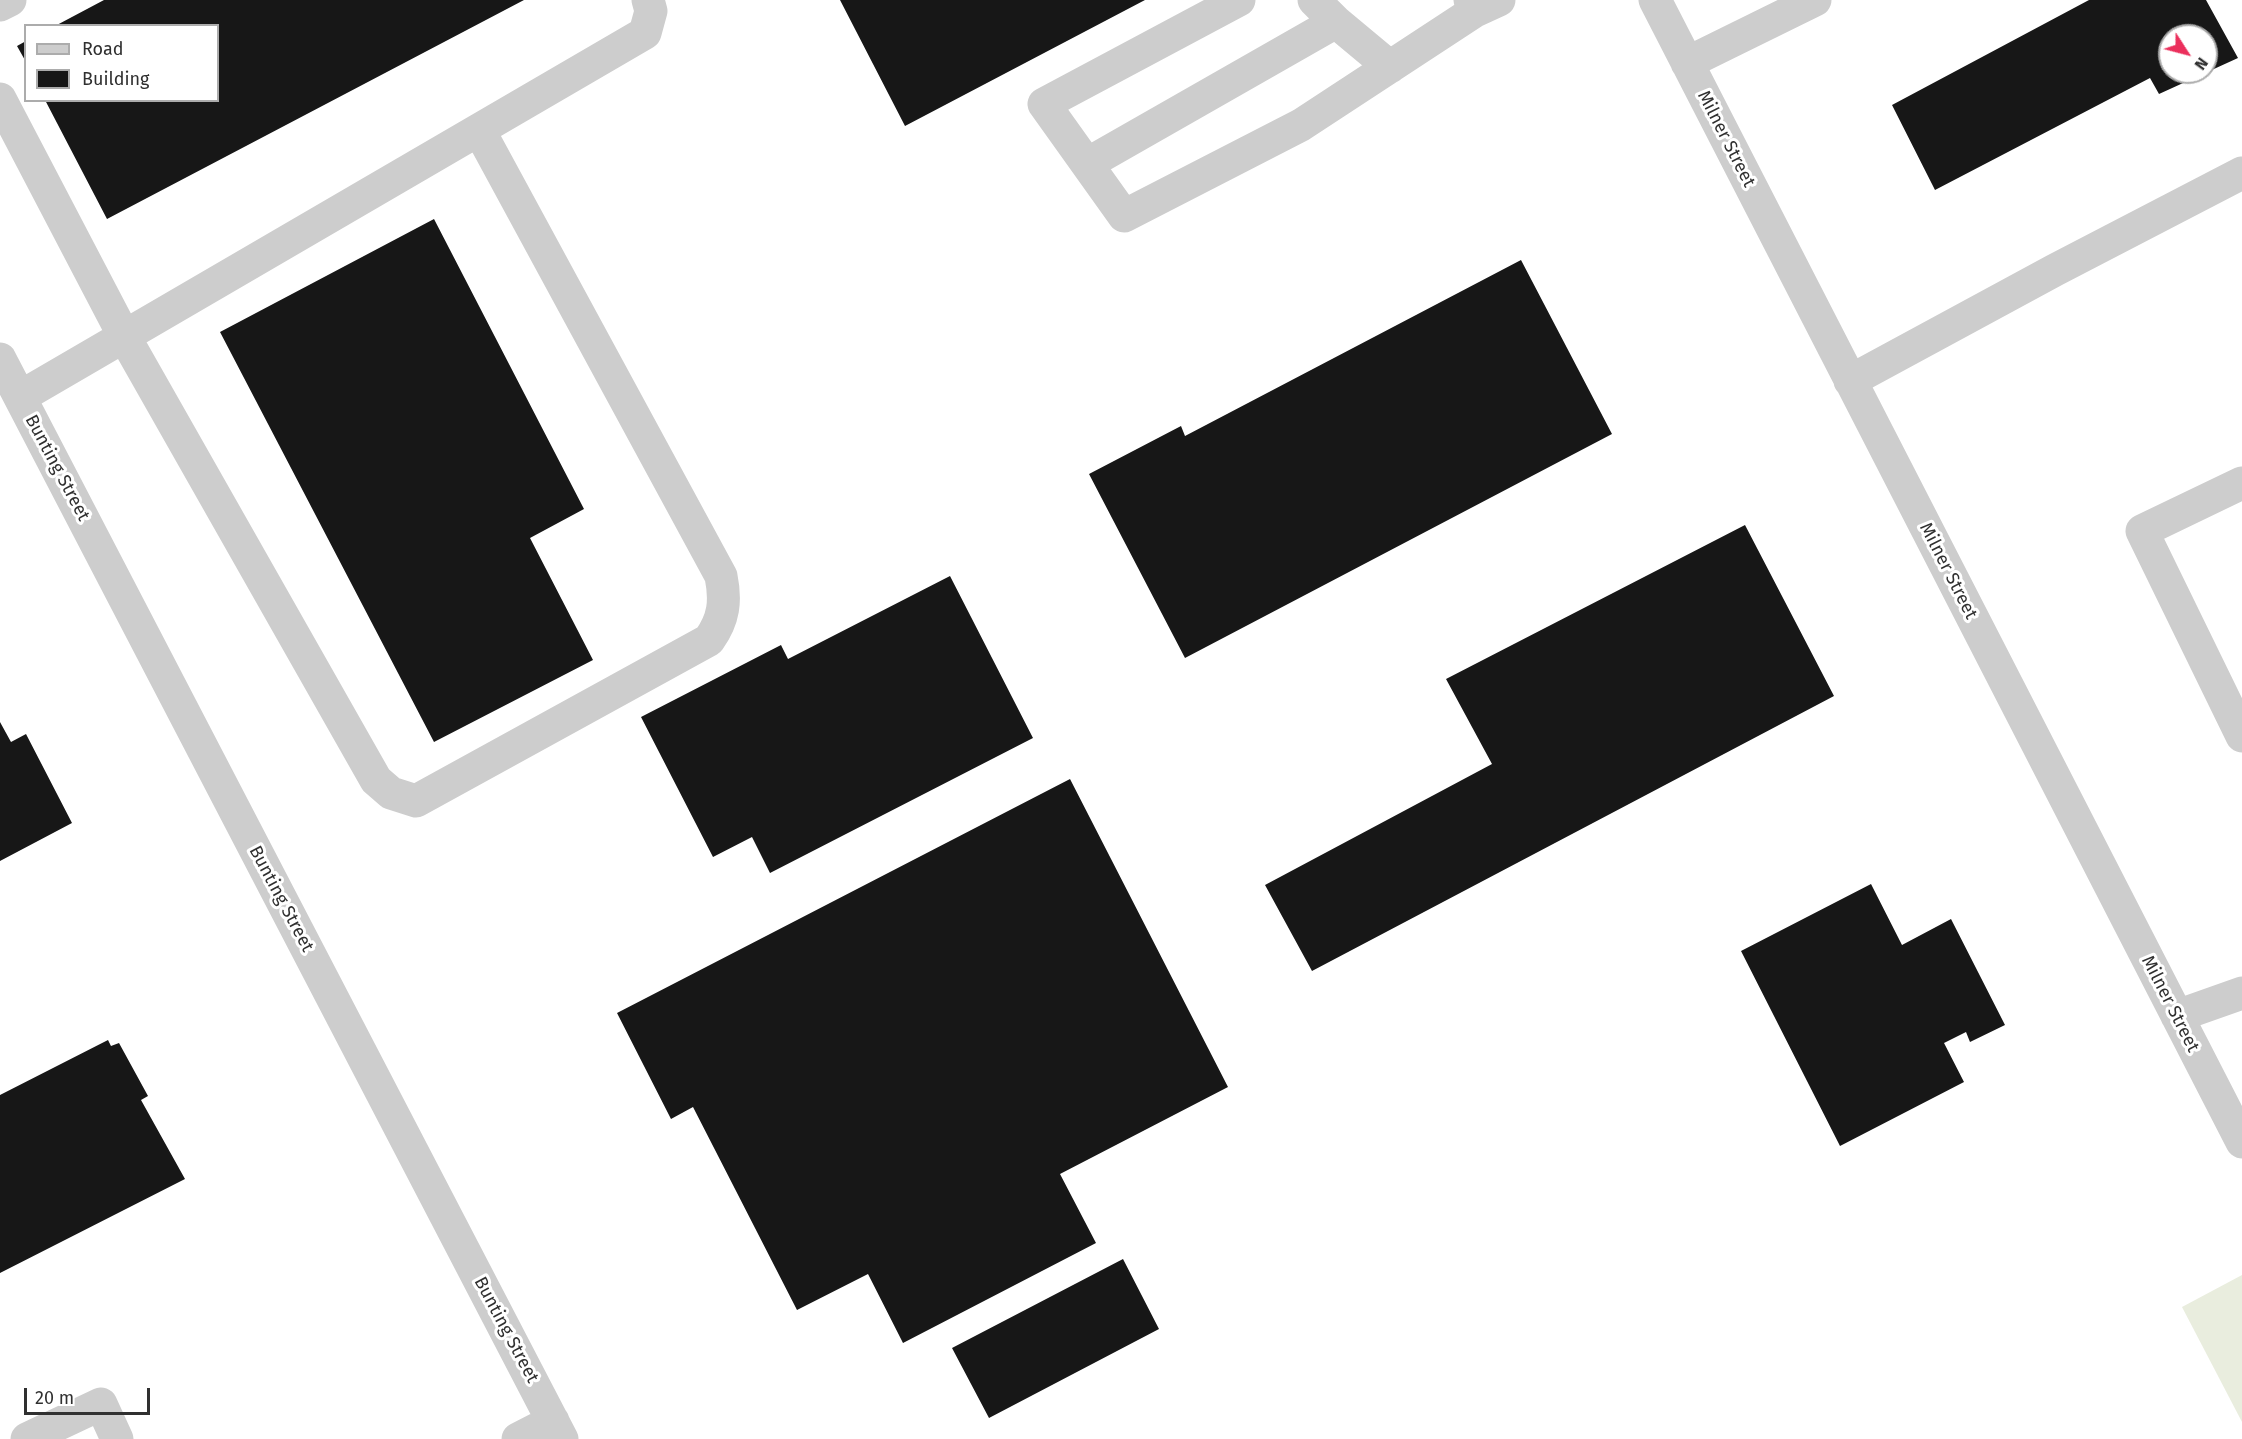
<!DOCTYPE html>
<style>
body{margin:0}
#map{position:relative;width:2242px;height:1439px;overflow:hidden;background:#fff;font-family:"Fira Sans",sans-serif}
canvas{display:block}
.legend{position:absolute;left:24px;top:24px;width:195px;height:78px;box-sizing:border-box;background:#fff;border:2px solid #acacac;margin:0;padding:8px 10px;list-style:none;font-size:18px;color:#303030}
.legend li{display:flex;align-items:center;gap:12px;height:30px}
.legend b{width:30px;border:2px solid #acacac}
.north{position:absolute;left:2158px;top:24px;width:60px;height:60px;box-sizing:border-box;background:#fff;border:2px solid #acacac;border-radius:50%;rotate:126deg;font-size:16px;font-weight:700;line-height:24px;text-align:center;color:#303030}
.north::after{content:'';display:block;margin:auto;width:21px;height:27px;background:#eb2f5c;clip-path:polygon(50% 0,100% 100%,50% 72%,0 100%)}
.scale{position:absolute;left:24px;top:1388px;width:126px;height:27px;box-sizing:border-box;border:3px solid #303030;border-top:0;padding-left:8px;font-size:18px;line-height:21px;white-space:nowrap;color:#303030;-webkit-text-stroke:4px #fff;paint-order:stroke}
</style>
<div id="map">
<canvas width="2242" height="1439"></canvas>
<ul class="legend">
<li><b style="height:8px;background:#cdcdcd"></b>Road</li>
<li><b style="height:16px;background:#171717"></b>Building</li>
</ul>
<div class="north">N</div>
<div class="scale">20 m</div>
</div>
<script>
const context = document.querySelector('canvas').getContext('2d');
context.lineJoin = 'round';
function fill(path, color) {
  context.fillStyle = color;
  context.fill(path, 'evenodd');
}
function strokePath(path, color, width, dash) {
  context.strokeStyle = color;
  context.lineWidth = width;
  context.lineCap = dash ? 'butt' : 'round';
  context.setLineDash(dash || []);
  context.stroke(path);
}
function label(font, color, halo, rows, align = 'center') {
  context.font = font + ' "Fira Sans",sans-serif';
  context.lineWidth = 6;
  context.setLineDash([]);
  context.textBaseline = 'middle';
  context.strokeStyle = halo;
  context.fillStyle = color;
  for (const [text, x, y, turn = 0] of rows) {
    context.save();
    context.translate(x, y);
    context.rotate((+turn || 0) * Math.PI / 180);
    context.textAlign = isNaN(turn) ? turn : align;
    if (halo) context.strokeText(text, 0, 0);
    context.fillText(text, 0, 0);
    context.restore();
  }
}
const green = new Path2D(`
 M2242 1275V1422L2182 1307Z`);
const building = new Path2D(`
 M104 0H524L107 219 45 100H218V26H55Z
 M840 0H1145L905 126Z
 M2089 0H2206L2238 58 2159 94 2150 78 1935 190 1892 105ZM2170 36H2206V72H2170Z
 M26 41V62L17 46Z
 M434 219 584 509 530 538 593 660 434 742 220 332Z
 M1521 260 1612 434 1185 658 1089 474 1181 426 1185 436Z
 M1745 525 1834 696 1312 971 1265 885 1492 764 1446 679Z
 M950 576 1033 738 770 873 752 837 713 857 641 717 781 645 788 659Z
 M0 722 11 742 26 734 72 823 0 861Z
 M1070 779 1228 1087 1060 1174 1096 1243 903 1343 868 1274 797 1310 693 1107 671 1119 617 1013Z
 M1871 884 1902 945 1951 919 2005 1025 1970 1042 1966 1032 1944 1043 1964 1082 1840 1146 1741 951Z
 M108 1040 111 1046 119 1043 148 1096 141 1100 185 1179 0 1273V1095Z
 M1123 1259 1159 1329 989 1418 952 1348Z`);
const minor = new Path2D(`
 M1239 0 1044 104 1124 216 1301 125 1475 11
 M1314 0 1336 22 1390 67
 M1470 0 1475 11 1499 0
 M1655 0 2242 1142
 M0 5 10 0
 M1687 63 1815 0
 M0 99 124 336 376 780 391 793 416 801 709 640C724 619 726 601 721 576L479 130
 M1087 164 1336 22
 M0 359 562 1439
 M1850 381 2055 270 2242 173
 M20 397 645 33 651 11 648 0
 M2242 483 2142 531 2242 736
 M2177 1016 2242 993
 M27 1439 101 1404 117 1439
 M518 1439 553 1421`);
const streetNames = [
 ["Milner Street",1726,139,63],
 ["Bunting Street",57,468,62],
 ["Milner Street",1948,571,63],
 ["Bunting Street",281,899,62],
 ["Milner Street",2170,1004,63],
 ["Bunting Street",506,1330,62]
];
fill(green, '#e9edde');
fill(building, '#171717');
strokePath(minor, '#cdcdcd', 33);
label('18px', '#303030', '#fff', streetNames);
</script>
